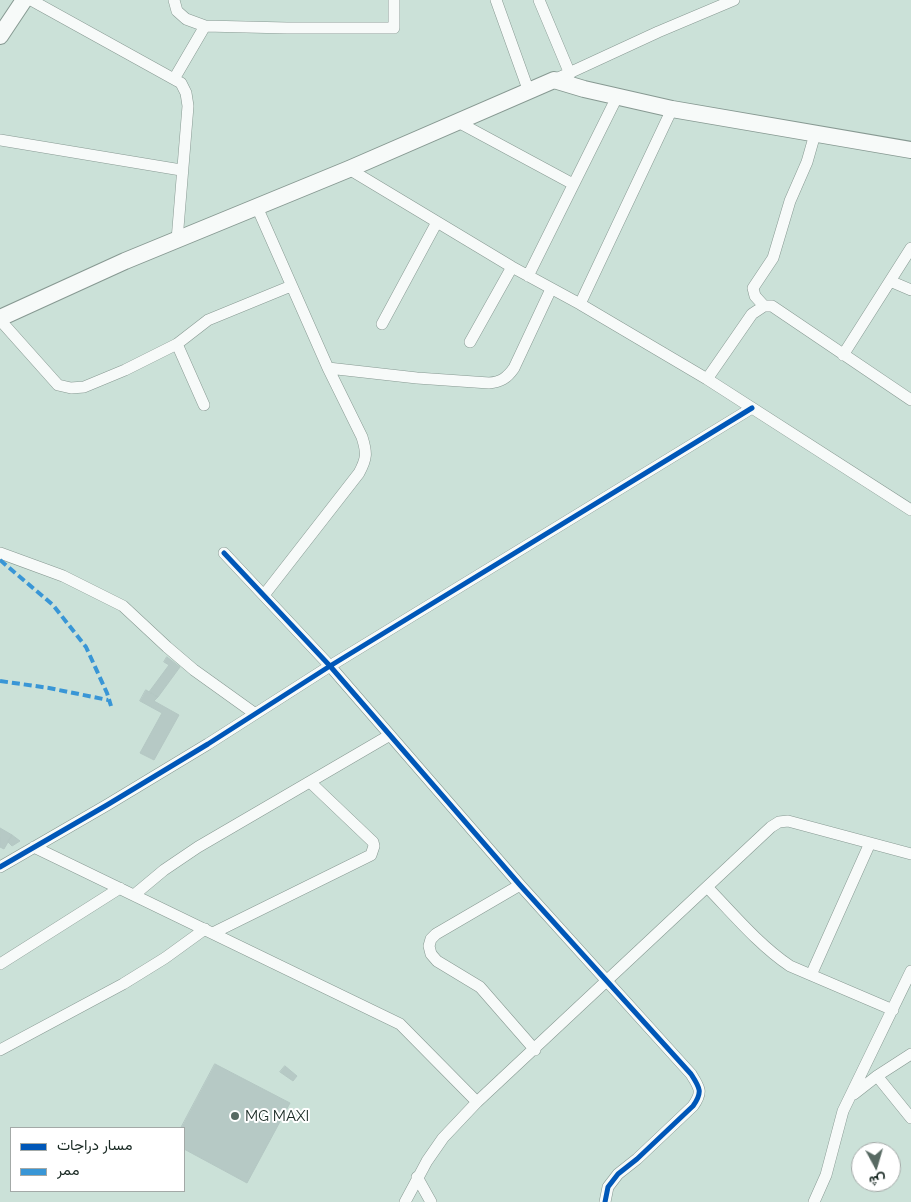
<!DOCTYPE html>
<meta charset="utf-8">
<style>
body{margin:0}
#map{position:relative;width:911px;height:1202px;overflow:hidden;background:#cbe1d8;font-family:Raleway,Vazirmatn,sans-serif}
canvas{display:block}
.legend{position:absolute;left:10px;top:1127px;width:175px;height:65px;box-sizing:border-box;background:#fff;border:1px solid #a3a9a7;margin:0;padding:6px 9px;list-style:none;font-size:15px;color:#192923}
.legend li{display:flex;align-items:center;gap:10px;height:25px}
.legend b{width:25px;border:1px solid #a3a9a7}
.north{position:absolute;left:851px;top:1142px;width:50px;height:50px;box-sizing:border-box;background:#fff;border:1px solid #a3a9a7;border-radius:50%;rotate:174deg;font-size:14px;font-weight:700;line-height:20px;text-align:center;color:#192923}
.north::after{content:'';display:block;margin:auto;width:18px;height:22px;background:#576962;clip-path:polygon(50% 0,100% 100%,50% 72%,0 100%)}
</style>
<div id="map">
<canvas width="911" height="1202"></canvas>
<ul class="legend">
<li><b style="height:6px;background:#0057b8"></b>مسار دراجات</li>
<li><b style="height:6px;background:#3996d6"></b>ممر</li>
</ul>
<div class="north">ش</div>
</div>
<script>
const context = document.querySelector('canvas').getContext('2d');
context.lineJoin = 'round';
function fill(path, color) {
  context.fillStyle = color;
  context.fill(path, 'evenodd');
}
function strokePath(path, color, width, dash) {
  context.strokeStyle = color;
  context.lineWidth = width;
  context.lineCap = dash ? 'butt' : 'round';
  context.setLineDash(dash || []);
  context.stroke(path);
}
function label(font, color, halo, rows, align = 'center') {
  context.font = font + ' Raleway,sans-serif';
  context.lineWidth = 4;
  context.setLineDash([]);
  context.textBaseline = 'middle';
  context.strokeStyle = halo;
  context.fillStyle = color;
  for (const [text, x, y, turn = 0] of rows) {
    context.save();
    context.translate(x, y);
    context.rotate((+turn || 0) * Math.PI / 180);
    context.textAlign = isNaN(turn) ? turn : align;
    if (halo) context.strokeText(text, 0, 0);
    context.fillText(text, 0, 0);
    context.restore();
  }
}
const building = new Path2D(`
 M167 657 180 667 158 697 149 692 169 665 164 662Z
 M146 690 158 697 154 701 179 715 154 760 140 753 162 713 140 701Z
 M0 828 12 835 4 849 0 847Z
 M12 835 20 841 12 846 8 842Z
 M215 1064 290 1103 247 1183 184 1149V1128H181Z
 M285 1066 297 1076 293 1081 280 1072Z`);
const street = new Path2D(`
 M31 0 181 83 186 93 188 106 177 240
 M174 0 177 11 186 19 205 26 287 28H394V0
 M496 0 529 92
 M539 0 570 74
 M174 79 205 26
 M554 80 658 32 734 0
 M458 122 573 184
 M0 140 181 170
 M349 169 512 267 580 304 707 379 911 510
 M257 207 328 368 362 437C367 453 367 458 359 473L264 595
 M528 276 617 97
 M890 281 911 290
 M580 304 672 109
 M764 306 755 296 753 288 773 258 790 201 807 162 815 134
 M0 320 58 385 71 388 84 387 125 370 177 344 208 320 291 286
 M382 324 437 222
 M470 342 512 267
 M177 344 204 405
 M843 355 911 248
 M328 368 417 378 489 383C501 382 507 378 514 368L551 289
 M707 379 752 314 764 306H772L911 400
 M0 553 63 576 123 606 167 647 194 670 254 713
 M224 553 330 666 520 885 691 1074C700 1088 703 1092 693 1106L637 1159 618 1174 608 1187 605 1202
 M34 847 400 1024 477 1102
 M0 867 107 805 208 744 330 666 752 408
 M520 885 436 934 431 939 429 946 431 954 437 961 480 987 535 1050
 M708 888C734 915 759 945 790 966L893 1010
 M134 895 164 870 198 847 390 735
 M213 933 371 855 374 846 373 842 310 782
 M0 964 120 888
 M811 975 870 843
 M0 1050 123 984 165 958 205 929
 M877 1076 911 1118
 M854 1094 877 1076 911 1054
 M417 1177 431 1202
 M405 1202 427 1161 443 1138 477 1102 771 827 779 822 788 821 911 854
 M814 1202 826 1175 843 1111 911 971`);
const secondary = new Path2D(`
 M0 36 24 0
 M0 318 125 261 349 169 554 80 584 89 672 109 911 150`);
const quiet = new Path2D(`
 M0 560 53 605 86 647 107 693 111 706
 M0 681 49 688 108 700`);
const cycleway = new Path2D(`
 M224 553 330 666 520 885 691 1074C700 1088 703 1092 693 1106L637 1159 618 1174 608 1187 605 1202
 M0 867 107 805 208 744 330 666 752 408`);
const markers = [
 [235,1116,5,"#576962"]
];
const poiNames = [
 ["MG MAXI",245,1116]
];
fill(building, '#b6c9c5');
strokePath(building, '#b4c7c3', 1);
strokePath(street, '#879992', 12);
strokePath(secondary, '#879992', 18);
strokePath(street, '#f7faf9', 11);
strokePath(secondary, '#f7faf9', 16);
strokePath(quiet, '#3996d6', 4, [8, 4]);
strokePath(cycleway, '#0057b8', 5);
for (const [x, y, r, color] of markers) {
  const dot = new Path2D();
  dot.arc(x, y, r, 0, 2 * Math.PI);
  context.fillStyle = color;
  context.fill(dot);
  strokePath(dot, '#fff', 2);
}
label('15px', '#192923', '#fff', poiNames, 'left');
</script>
